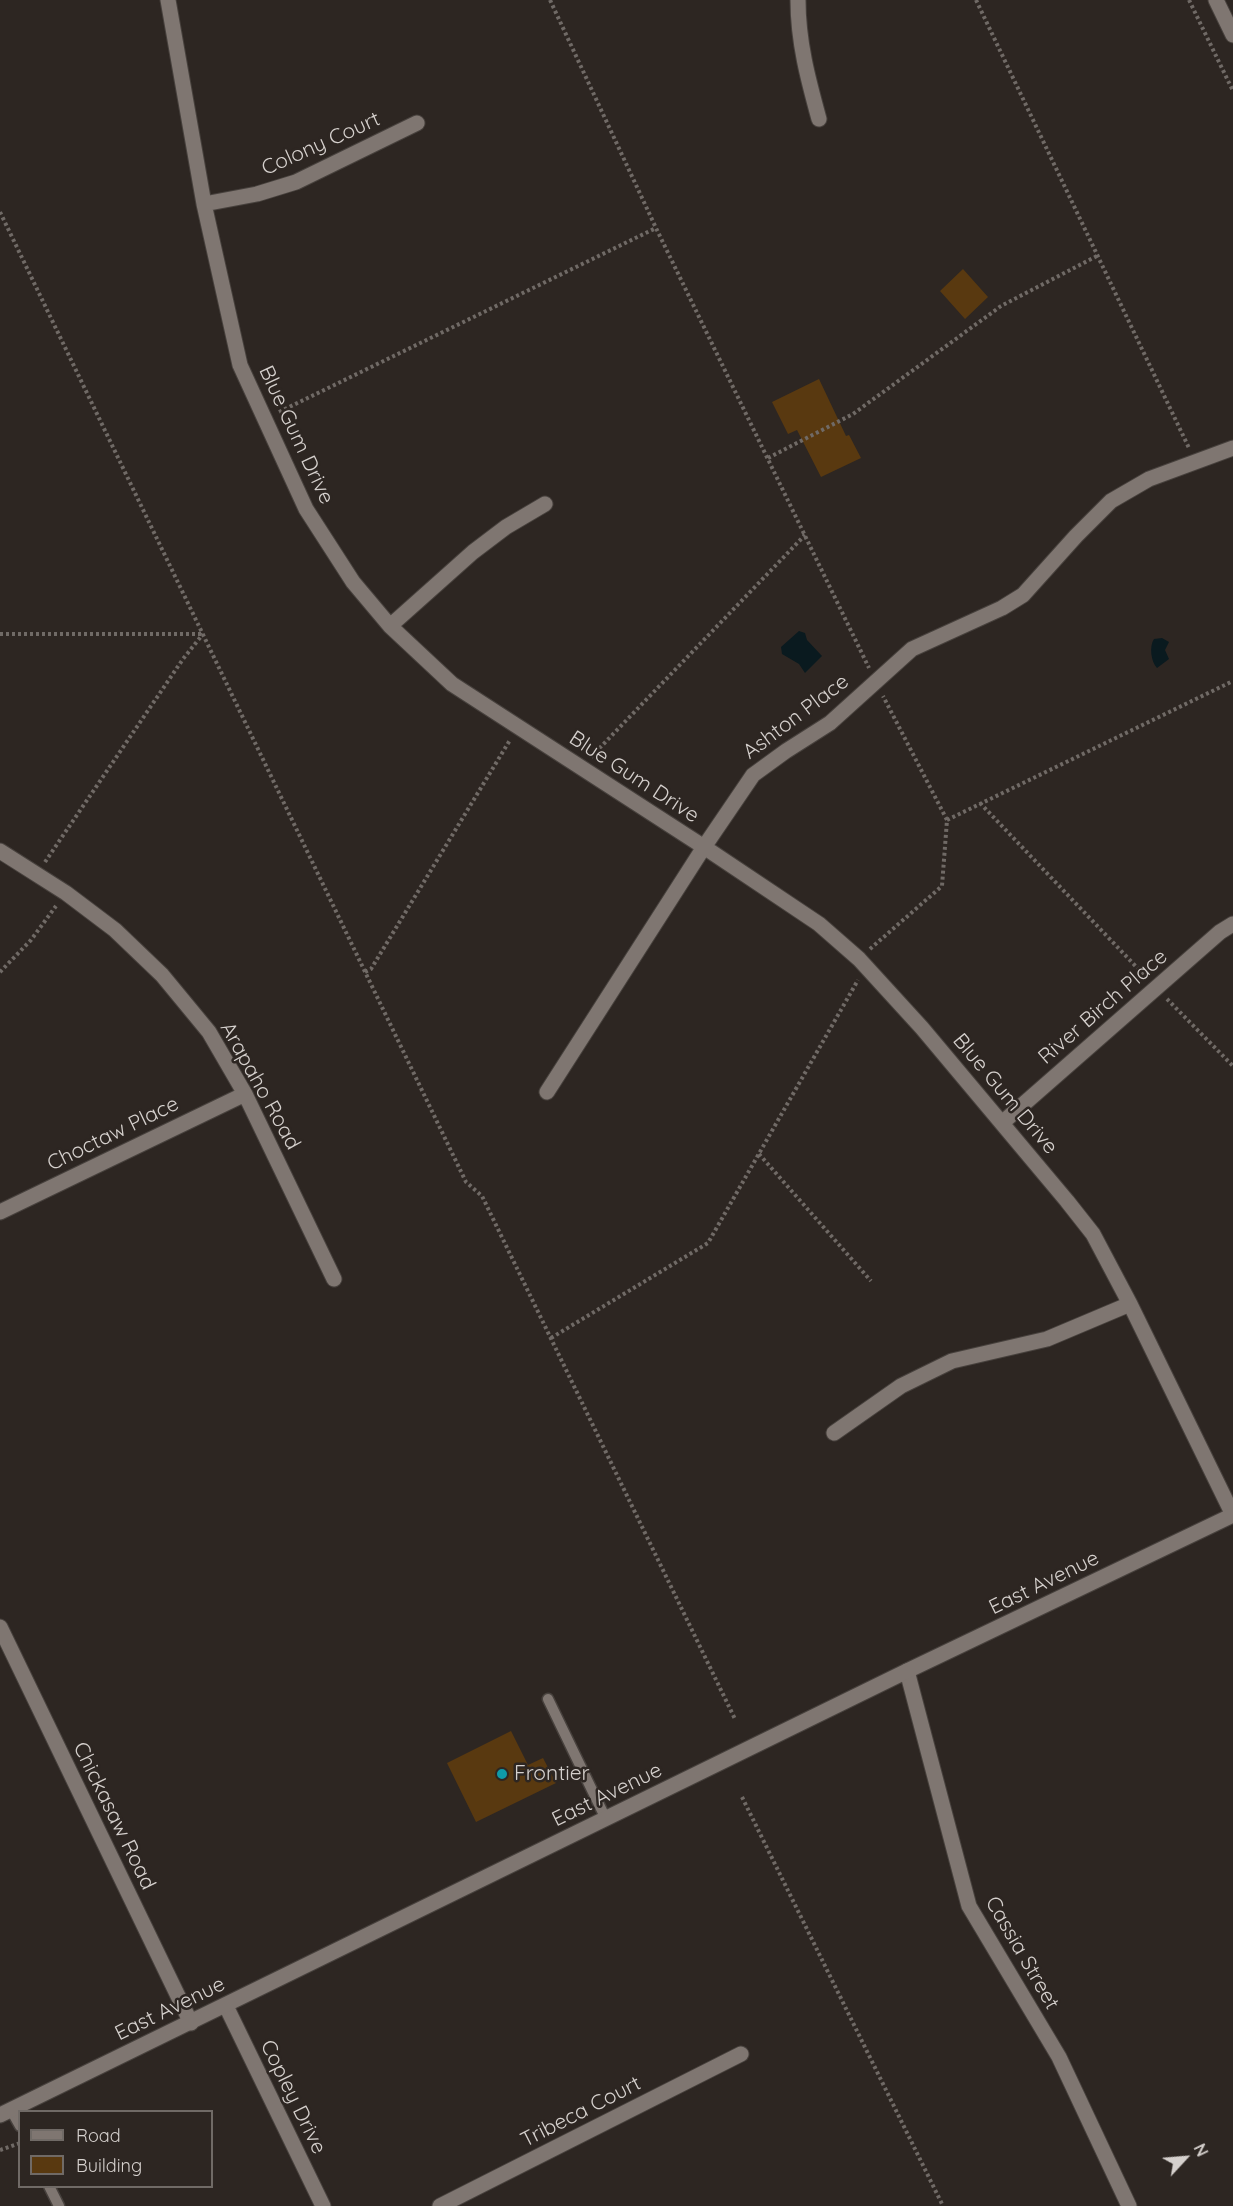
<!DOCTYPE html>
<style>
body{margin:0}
#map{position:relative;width:1233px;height:2206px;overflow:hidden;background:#2d2622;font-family:Quicksand,sans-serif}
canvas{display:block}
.legend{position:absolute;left:18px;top:2110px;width:195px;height:78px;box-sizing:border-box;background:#2d2622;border:2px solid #706a66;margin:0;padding:8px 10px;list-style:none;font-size:18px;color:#d5d0cd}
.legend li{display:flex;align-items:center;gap:12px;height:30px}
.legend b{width:30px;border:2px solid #706a66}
.north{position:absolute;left:1155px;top:2128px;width:60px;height:60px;-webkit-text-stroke:4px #2d2622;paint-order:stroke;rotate:64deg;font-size:16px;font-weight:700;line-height:24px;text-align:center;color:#d5d0cd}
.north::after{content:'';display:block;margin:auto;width:21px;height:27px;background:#d5d0cd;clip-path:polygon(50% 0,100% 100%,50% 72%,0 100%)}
</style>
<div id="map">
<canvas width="1233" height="2206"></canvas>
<ul class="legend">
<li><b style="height:8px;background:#7f7671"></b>Road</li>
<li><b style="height:16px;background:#593910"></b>Building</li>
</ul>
<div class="north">N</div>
</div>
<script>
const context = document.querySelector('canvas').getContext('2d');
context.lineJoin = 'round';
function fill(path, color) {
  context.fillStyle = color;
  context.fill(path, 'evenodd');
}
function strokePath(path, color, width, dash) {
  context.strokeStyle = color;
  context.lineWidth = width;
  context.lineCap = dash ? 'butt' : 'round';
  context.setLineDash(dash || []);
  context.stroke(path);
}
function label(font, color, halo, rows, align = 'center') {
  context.font = font + ' Quicksand,sans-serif';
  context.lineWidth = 5;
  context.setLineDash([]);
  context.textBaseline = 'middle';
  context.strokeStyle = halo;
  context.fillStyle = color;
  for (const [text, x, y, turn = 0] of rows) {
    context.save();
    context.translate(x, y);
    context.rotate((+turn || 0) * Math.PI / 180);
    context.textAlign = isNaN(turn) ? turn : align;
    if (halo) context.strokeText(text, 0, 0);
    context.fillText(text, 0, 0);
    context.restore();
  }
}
const water = new Path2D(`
 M799 631 805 633 807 640 822 656 805 673 799 664 782 654 781 647Z
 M1162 638 1169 642 1165 650 1169 659 1157 668C1151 662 1149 646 1154 639Z`);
const building = new Path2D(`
 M963 269 988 297 965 319 940 291Z
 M819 379 846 436 849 435 861 458 821 477 797 430 788 434 772 402Z
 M511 1731 528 1765 543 1758 556 1783 476 1822 447 1763Z`);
const path = new Path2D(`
 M550 0 656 228 869 668
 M976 0 1189 448
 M1189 0 1233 91
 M0 212 466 1182 482 1196 735 1719
 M279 412 656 228
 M768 458 853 414 1001 306 1097 256
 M0 634H202
 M591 757 805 535
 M980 803 1145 976
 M947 820 1233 681
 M45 862 183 659 203 634
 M870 949 942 886 947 820 883 696
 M0 972 31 940 56 906
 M365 972 371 969 510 740
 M1167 999 1233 1066
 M759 1154 871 1281
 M551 1338 708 1243 858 980
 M742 1797 943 2206
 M0 2150 20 2143`);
const lane = new Path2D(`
 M548 1699 606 1819
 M11 2110 20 2126
 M49 2186 59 2206`);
const street = new Path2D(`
 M168 0 204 204 240 365 306 509 353 582 390 626 452 684 704 847 819 924 859 959 922 1028 1067 1201 1093 1234 1130 1304 1233 1515
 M798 0C798 42 808 79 819 119
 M204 204 257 194 296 182 417 123
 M390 626 473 552 506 527 545 504
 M0 851 66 893 115 930 162 975 209 1032 245 1094 334 1279
 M547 1092 704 847 753 775 786 751 830 723 912 649 1002 608 1023 595 1076 536 1111 501 1149 479 1233 448
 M1002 1123 1220 932 1233 924
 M0 1212 245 1094
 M834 1433 901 1386 952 1361 1047 1339 1130 1304
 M0 1627 191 2023
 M907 1671 969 1906 1059 2057 1129 2206
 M226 2006 323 2206
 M440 2206 741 2054`);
const secondary = new Path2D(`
 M1216 0 1233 35
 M0 2115 907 1671 1233 1515`);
const markers = [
 [502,1774,6,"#0f9aa8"]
];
const streetNames = [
 ["Colony Court",321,144,-24],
 ["Blue Gum Drive",296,435,65],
 ["Ashton Place",796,717,-37],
 ["Blue Gum Drive",634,777,33],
 ["River Birch Place",1103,1007,-41],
 ["Arapaho Road",260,1086,61],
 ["Blue Gum Drive",1005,1094,50],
 ["Choctaw Place",113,1134,-26],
 ["East Avenue",1044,1583,-26],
 ["East Avenue",607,1795,-26],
 ["Chickasaw Road",114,1816,64],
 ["Cassia Street",1022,1953,60],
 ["East Avenue",170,2009,-26],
 ["Copley Drive",293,2097,64],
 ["Tribeca Court",581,2112,-27]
];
const poiNames = [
 ["Frontier",514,1774]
];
fill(water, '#0a1a1f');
fill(building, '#593910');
strokePath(lane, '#47413d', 13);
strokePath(street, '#47413d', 17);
strokePath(secondary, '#47413d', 17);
strokePath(path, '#706a66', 4, [3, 3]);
strokePath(lane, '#7f7671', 10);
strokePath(street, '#7f7671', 15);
strokePath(secondary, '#7f7671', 15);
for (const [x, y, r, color] of markers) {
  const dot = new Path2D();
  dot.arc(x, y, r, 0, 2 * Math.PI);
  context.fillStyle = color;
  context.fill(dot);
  strokePath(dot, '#2d2622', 2);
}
label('21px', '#d5d0cd', '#2d2622', streetNames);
label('21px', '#d5d0cd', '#2d2622', poiNames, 'left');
</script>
